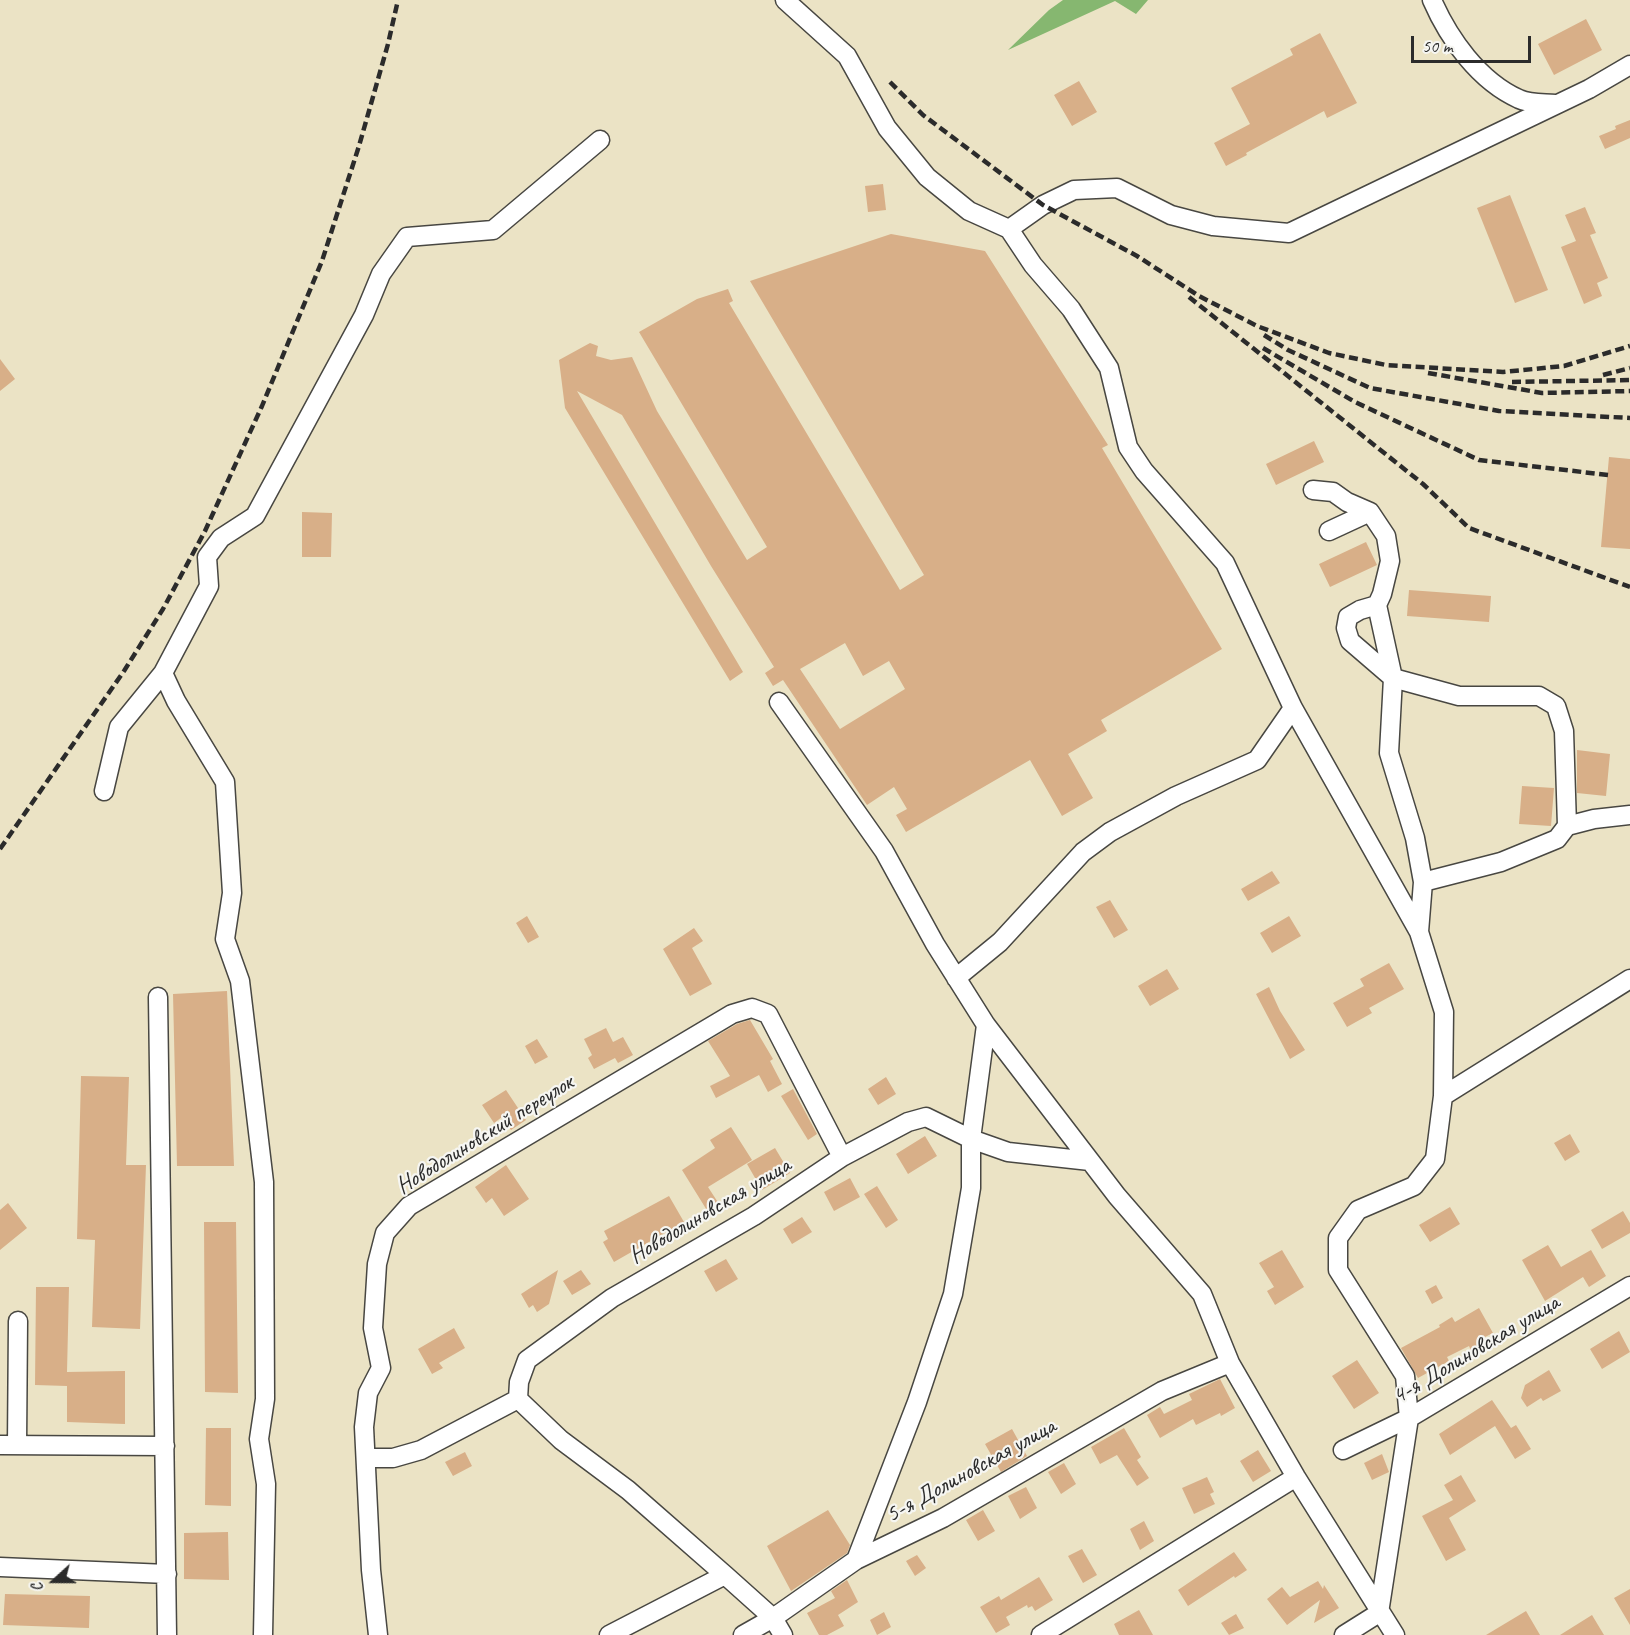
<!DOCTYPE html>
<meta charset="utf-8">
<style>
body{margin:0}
#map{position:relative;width:1630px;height:1635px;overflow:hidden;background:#ebe3c5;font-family:Caveat,sans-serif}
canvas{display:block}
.north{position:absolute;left:24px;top:1551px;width:60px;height:60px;-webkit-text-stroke:4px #f6f6f2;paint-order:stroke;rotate:249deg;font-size:16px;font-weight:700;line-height:24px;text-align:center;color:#2b2b2b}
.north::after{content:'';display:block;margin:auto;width:21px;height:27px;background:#2b2b2b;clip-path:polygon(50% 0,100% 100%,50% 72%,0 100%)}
.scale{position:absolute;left:1411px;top:36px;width:120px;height:27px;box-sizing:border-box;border:3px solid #2b2b2b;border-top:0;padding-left:8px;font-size:18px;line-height:21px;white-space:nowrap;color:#2b2b2b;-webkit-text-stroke:4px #f6f6f2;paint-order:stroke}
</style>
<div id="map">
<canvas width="1630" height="1635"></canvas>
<div class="north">С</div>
<div class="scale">50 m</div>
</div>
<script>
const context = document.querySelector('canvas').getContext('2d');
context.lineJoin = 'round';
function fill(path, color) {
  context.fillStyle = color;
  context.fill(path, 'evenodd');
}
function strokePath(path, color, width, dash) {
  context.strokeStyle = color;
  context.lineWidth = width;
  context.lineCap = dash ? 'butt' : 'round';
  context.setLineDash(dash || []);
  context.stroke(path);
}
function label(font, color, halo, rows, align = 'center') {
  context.font = font + ' Caveat,sans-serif';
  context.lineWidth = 4.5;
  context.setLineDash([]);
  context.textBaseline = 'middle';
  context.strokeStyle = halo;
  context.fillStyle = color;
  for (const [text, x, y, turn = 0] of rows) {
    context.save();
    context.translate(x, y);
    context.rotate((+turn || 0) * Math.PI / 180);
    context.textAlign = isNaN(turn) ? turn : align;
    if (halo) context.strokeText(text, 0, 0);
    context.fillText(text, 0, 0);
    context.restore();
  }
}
const forest = new Path2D(`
 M1063 0H1148L1136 14 1115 1 1008 50 1049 10Z`);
const building = new Path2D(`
 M1586 19 1602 50 1554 75 1538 44Z
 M1320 33 1357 103 1327 118 1324 111 1246 153 1247 155 1226 166 1214 143 1250 124 1231 88 1293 55 1290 49Z
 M1079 81 1097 112 1072 126 1054 95Z
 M1630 120V138L1605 149 1599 136 1616 129 1615 126Z
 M883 184 886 210 868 212 865 186Z
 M1510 195 1548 290 1515 303 1477 208Z
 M1585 207 1596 233 1590 235 1608 278 1597 283 1602 296 1584 304 1561 247 1576 241 1565 215Z
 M891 234 985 251 1108 445 1102 448 1222 649 1101 720 1107 731 1068 754 1093 798 1062 816 1030 760 906 832 896 815 907 809 894 787 867 805 783 680 773 686 765 673 774 667 711 566 622 415 577 391 743 672 730 681 565 408 559 360 590 343 598 346 596 356 611 360 632 357 657 411 747 560 767 547 639 332 697 299 728 289 733 301 729 303 900 590 924 575 750 281ZM845 643 863 676 889 661 905 689 840 729 800 669Z
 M0 359 15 379 0 391Z
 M1314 441 1324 462 1276 485 1266 464Z
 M1609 457 1630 459V549L1601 547Z
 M302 512 332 513 331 557H302Z
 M1366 542 1377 565 1330 587 1319 564Z
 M1409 590 1491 596 1489 622 1407 616Z
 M1577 750 1610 754 1606 796 1577 793Z
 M1522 786 1554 788 1551 826 1519 824Z
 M1272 871 1280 883 1248 901 1241 889Z
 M1110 900 1128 930 1114 938 1096 907Z
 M527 916 539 937 528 943 516 923Z
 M1289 916 1301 936 1272 953 1260 933Z
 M694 928 703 941 692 948 712 984 690 996 663 949Z
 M1389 963 1404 989 1369 1008 1372 1013 1347 1027 1333 1003 1364 986 1360 979Z
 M1167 969 1179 989 1150 1006 1138 986Z
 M1269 987 1280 1011 1305 1050 1290 1059 1256 994Z
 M227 991 234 1166H177L173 994Z
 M750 1020 773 1059 770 1061 782 1084 768 1092 759 1075 716 1098 710 1086 730 1076 708 1041 737 1024Z
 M606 1028 613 1042 623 1037 633 1055 618 1063 615 1058 594 1069 588 1058 592 1055 584 1039Z
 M537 1039 548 1057 535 1064 525 1046Z
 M81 1076 129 1077 126 1165H146L140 1329 92 1327 95 1240 77 1239Z
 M886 1077 896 1094 878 1105 868 1089Z
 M793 1089 817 1134 808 1140 781 1096Z
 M506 1090 526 1120 511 1130 502 1117 494 1123 482 1105Z
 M731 1127 752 1160 708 1187 719 1204 708 1212 682 1170 715 1148 710 1140Z
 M1570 1134 1580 1152 1565 1161 1554 1143Z
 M925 1136 937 1156 908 1174 896 1154Z
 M775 1148 790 1173 762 1190 747 1164Z
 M506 1165 529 1199 504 1216 492 1198 486 1203 475 1187Z
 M850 1178 860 1197 834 1211 824 1192Z
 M877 1186 898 1220 886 1228 864 1194Z
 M669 1196 684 1222 614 1262 603 1242 608 1239 604 1231Z
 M8 1203 27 1228 0 1250V1210Z
 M1450 1207 1460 1224 1430 1242 1419 1225Z
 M1623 1211 1630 1223V1233L1602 1249 1591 1230Z
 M802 1217 812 1232 792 1244 783 1229Z
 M204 1222H236L238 1393 205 1392Z
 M1548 1245 1561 1267 1591 1250 1606 1276 1589 1287 1583 1277 1545 1301 1522 1260Z
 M1282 1250 1304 1287 1275 1305 1267 1291 1274 1287 1259 1263Z
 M726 1259 738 1279 716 1292 704 1271Z
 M558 1270 549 1304 537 1312 533 1305 529 1308 521 1294Z
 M581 1270 591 1284 572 1295 563 1281Z
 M1436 1285 1443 1298 1432 1304 1425 1291Z
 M36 1287H69L67 1372 125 1371V1424L67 1422V1386L35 1385Z
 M1479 1308 1493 1333 1481 1339 1485 1348 1473 1355 1469 1346 1447 1357 1449 1361 1418 1378 1401 1348 1440 1327 1439 1325 1452 1317 1455 1322Z
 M454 1328 465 1348 439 1363 443 1368 432 1374 418 1349Z
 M1619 1331 1630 1352 1602 1369 1590 1349Z
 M1357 1360 1379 1393 1354 1409 1332 1376Z
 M1549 1370 1561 1391 1543 1401 1541 1398 1527 1407 1521 1398 1525 1385Z
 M1220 1379 1235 1408 1221 1416 1220 1413 1196 1425 1193 1419 1160 1438 1147 1415 1160 1407 1164 1414 1192 1400 1189 1394Z
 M1492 1400 1511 1428 1516 1425 1531 1449 1515 1459 1495 1426 1450 1455 1439 1434Z
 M206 1428H231V1506L205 1505Z
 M1124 1428 1141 1457 1137 1460 1149 1478 1137 1486 1117 1455 1100 1464 1091 1447Z
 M1012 1429 1027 1456 1001 1472 985 1444Z
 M1258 1450 1271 1471 1253 1482 1240 1461Z
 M465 1452 472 1466 453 1476 445 1462Z
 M1382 1454 1389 1472 1372 1480 1364 1463Z
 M1064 1463 1076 1484 1061 1494 1048 1472Z
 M1461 1475 1476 1501 1449 1518 1466 1550 1446 1561 1422 1516 1453 1500 1444 1485Z
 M1207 1477 1214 1492 1210 1494 1215 1504 1194 1514 1182 1488Z
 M1026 1487 1037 1508 1020 1519 1008 1496Z
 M828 1510 850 1545 847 1553 791 1591 767 1546Z
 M983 1510 995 1531 978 1541 966 1520Z
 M1144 1521 1154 1541 1140 1550 1130 1529Z
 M228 1532 229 1580 184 1579V1533Z
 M1082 1549 1097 1575 1083 1583 1068 1556Z
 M1234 1552 1247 1570 1235 1578 1234 1576 1188 1606 1178 1590Z
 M917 1555 926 1568 915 1576 906 1561Z
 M1039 1577 1053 1600 1035 1611 1032 1606 1028 1608 1027 1605 1006 1617 1010 1625 996 1633 980 1607 999 1596 1001 1600Z
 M847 1580 858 1602 838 1615 844 1626 827 1635H819L807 1613 835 1598 831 1591Z
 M1318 1581 1323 1589 1324 1585 1339 1608 1314 1623 1320 1600 1287 1625 1267 1599 1282 1587 1290 1597Z
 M1630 1589V1625L1614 1598Z
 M5 1594 90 1596 89 1628 3 1625Z
 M1139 1610 1153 1635H1119L1114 1624Z
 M1526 1611 1540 1635H1486Z
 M884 1612 891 1627 877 1635 870 1620Z
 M1236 1614 1244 1628 1229 1635 1221 1623Z
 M1592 1615 1604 1635H1560Z`);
const minor = new Path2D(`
 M785 0 847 56 887 128 927 177 969 211 1009 229 1033 265 1071 309 1109 368 1128 447 1144 471 1225 563 1293 708 1419 932 1444 1012 1443 1096
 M1432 0C1449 39 1479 81 1519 99 1529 104 1544 103 1555 104
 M1009 229 1043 205 1074 190 1117 188 1171 215 1213 226 1289 233 1589 89 1630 65
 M1313 490 1333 492 1347 502 1370 512 1386 536 1390 561 1382 594 1377 605 1360 610 1348 617 1346 628 1350 641 1393 678 1459 696H1539L1556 706 1564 731 1567 826
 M1329 531 1370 512
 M1377 605 1393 678 1389 753 1415 838 1423 882 1419 932
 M163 673 176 701 225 782 232 893 225 939 240 981 264 1182 265 1399 259 1439 266 1484 263 1635
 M779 702 884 851 935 944 986 1025 1117 1196 1202 1294 1230 1363 1296 1477 1395 1635
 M104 791 119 727 163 673 209 586 207 557 221 538 255 516 364 315 381 274 407 237 493 230 600 140
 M1423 882 1501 862 1557 839 1567 826 1594 819 1630 815
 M956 978 1000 942 1083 852 1110 832 1176 796 1257 760 1293 708
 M158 997 167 1635
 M0 1445 165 1446
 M17 1445 18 1321
 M1343 1450 1409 1418 1630 1286
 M367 1458H393L421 1450 518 1399
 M856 1560 917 1402 953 1294 971 1188V1139L986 1025
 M0 1567 167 1574
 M378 1635 371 1570 364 1427 368 1393 381 1368 373 1328 377 1264 385 1233 409 1206 732 1014 752 1008 768 1014 842 1157
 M609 1635 725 1575
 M743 1635 773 1618 856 1560 943 1518 1162 1391 1230 1363
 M783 1635 773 1618 725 1575 628 1490 561 1440 518 1399 519 1382 527 1360 612 1298 754 1216 842 1157 908 1122 926 1117 971 1139 1008 1152 1090 1161
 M1041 1635 1296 1477
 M1344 1635 1379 1613 1409 1418 1405 1376 1338 1270V1238L1358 1210 1414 1186 1435 1159 1443 1096 1630 979`);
const rail = new Path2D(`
 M890 82 923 115 1043 205 1137 256 1199 296 1257 326 1329 353 1386 365 1503 372 1564 366 1630 346
 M1189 297 1423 484 1469 528 1630 587
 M1264 335 1288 350 1370 388 1499 411 1630 418
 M1263 348 1355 402 1479 460 1608 475
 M1428 373 1542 393 1630 391
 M1603 375 1630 368
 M1512 382 1630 380
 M0 849 124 671 163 609 205 531 262 406 322 261 359 146 388 44 398 0`);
const streetNames = [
 ["Новодолиновский переулок",485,1135,-32],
 ["Новодолиновская улица",710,1211,-31],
 ["4-я Долиновская улица",1476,1350,-31],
 ["5-я Долиновская улица",971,1471,-29]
];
fill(forest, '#86b770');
fill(building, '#d8af88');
strokePath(minor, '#484742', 21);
strokePath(minor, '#fff', 18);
strokePath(rail, '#2b2b2b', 4.5, [9, 4.5]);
label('24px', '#2b2b2b', '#f6f6f2', streetNames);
</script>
